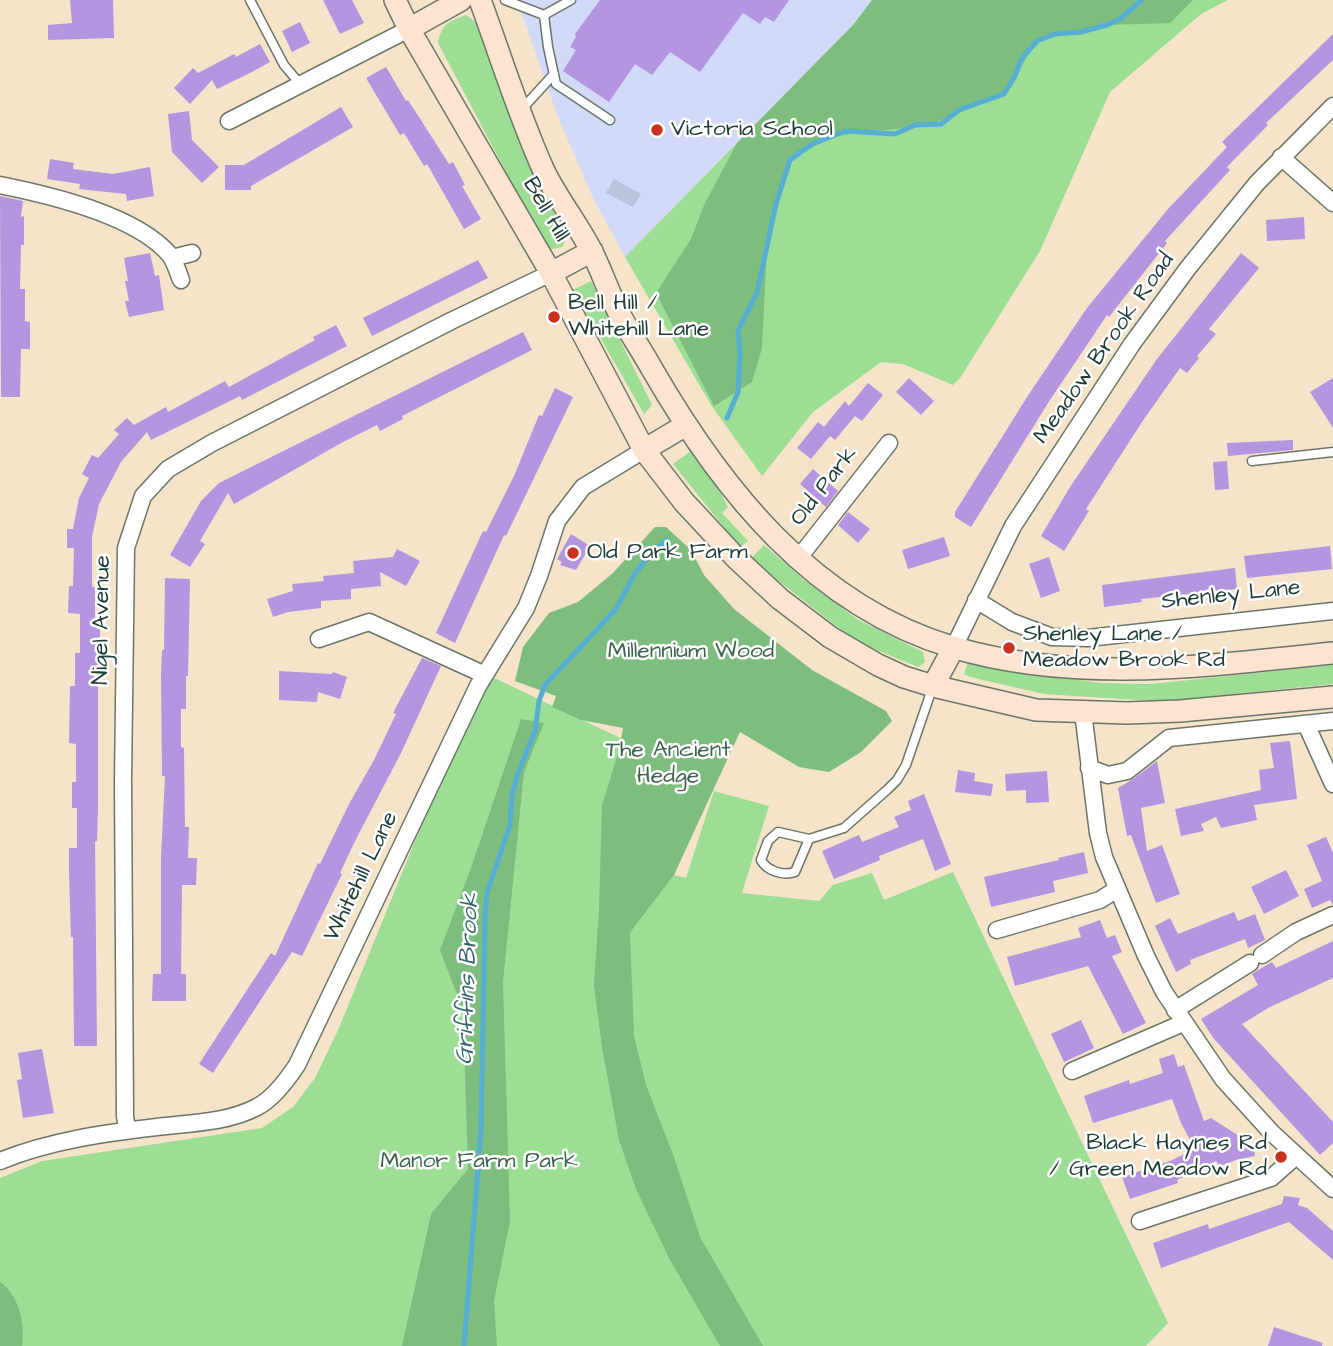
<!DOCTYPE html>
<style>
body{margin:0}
canvas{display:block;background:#f5e3ca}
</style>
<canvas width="1333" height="1346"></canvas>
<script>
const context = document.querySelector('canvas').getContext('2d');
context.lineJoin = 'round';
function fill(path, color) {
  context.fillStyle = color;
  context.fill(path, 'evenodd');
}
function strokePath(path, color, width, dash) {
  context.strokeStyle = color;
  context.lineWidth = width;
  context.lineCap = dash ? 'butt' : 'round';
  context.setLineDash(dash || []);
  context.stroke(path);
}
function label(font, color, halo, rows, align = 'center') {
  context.font = font + ' "Architects Daughter",sans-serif';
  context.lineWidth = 5;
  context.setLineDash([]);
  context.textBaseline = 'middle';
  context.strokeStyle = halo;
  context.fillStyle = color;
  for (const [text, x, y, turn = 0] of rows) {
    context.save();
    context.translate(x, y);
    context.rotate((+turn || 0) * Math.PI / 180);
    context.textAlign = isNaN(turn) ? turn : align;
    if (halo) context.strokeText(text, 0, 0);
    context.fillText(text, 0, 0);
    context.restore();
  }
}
const built = new Path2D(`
 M517 0H872L854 24 625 257 593 198 558 117Z`);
const industrial = new Path2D(`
 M614 179 641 194 633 207 606 193Z`);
const green = new Path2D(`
 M872 0H1228L1201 14 1110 92 1040 251 960 378 953 385 903 364 881 362 813 412 762 476 711 405 625 257 854 24Z
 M466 15 478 24 528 157 566 239 562 247 547 250 438 43C441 25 449 21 466 15Z
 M591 281 652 405 644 414 573 290Z
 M691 451 718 488 728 507 722 513 748 541 740 547 673 464Z
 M764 545 803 579 857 619 923 652 925 662 918 667 857 642 750 559Z
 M968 663 1100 683 1151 684 1333 665V684L1175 700H1137L1044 694 970 677 964 674Z
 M490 676 635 745 631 932 674 875 686 878 714 791 769 806 742 893 819 901 833 885 872 873 884 900 953 872 1168 1323 1146 1346H0V1178L42 1161 262 1128 293 1107 315 1078 339 1028 478 686Z`);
const forest = new Path2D(`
 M872 0H1193L1170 23 1107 25 1037 41 1004 94 930 125 833 136 790 160 767 246 762 348 752 382 714 406 656 293 691 239 705 203 737 143 854 24Z
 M655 527H666L691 550 704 575 734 609 812 670 886 711 892 721 861 752 829 772 799 767 740 732 674 875 630 933 634 1036 646 1085 674 1157 700 1237 763 1346H720L670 1260 636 1189 619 1140 602 1047 594 985 599 910 602 805 619 750 623 728 581 720 552 707 556 696 515 681 523 647 549 613 578 602 613 573Z
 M521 719 544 723 524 772 503 982 510 1221 494 1301 497 1346H402L431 1214 468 1169 463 1010 440 950 471 868Z
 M0 1282C19 1295 25 1323 22 1346H0Z`);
const stream = new Path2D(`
 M727 418 738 392 740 353 738 330 757 293 776 204 790 160 812 144 846 131 895 134 915 125 941 124 959 110 1004 94 1014 78 1022 58 1037 41 1055 34 1081 32 1107 25 1120 19 1142 0
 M464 1346 481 1131 485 918 487 893 510 825 512 795 518 773 535 731 539 701 545 685 616 609 634 575 650 554 667 540`);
const building = new Path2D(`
 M70 0H113L114 38 48 40V25L72 23Z
 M323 0H352L364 23 340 34Z
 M600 0H789L774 22 765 17 760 24 743 13 700 72 670 52 652 75 635 64 609 102 563 71 576 50 570 47 576 37 575 34Z
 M300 22 310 43 292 52 282 31Z
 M1333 34V60L1266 123 1268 125 1227 167 1230 170 1165 241 1167 243 1109 317 1107 315 1048 403 971 527 955 517V512L1029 394 1087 308 1168 209 1227 147 1222 142Z
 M260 44 270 62 250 73 217 89 212 80 190 104 174 88 193 68 198 73 234 54 236 56 234 58Z
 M386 67 406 101 408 100 449 164 453 162 465 185 462 186 481 219 464 229 427 164 424 166 404 133 400 135 366 78Z
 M341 107 353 127 251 186V190H225V165H244Z
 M189 111 192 140 219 167 202 183 172 152 168 114Z
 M50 159 74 163 73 169 113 174 150 167 154 196 127 201 126 194 79 189 80 184 47 179Z
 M0 196 23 201 21 217 24 216V245H21L20 289H25V321L30 322V349H21L20 397H1Z
 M1304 217 1305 239 1267 241 1266 220Z
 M150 253 155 276 159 275 164 310 129 317 125 301H129L125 281H128L124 258Z
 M1241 253 1259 268 1209 329 1216 334 1197 356 1199 358 1187 373 1180 368 1142 422 1086 509 1089 511 1064 551 1041 536 1070 487 1157 359Z
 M478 260 488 278 372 336 363 318Z
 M336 325 347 346 242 400 240 396 151 440 147 432 121 462 99 504 92 537V587H95V620H100V646H98V808L97 841H95L97 1046H74L73 937H71L69 873V848H77V808H72V782H76V744L69 743 70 686H75V653H80V614L68 613 69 586H73L74 548H67V529H73L79 498 89 478 82 474 92 455 98 458 119 434 114 430 127 418 134 425 166 407 168 412 225 381 229 387 315 340 313 337Z
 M523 332 532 350 402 416 403 419 380 431 377 425 343 442 234 504 228 493 200 541 205 544 190 567 170 555 201 501 219 483Z
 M909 378 934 401 921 415 896 392Z
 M1333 378V428L1310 392Z
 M868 383 883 395 862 421 855 416 835 440 830 436 811 459 797 448 818 422 824 427 845 401 849 406Z
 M555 388 573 397 506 536 504 535 455 643 436 633 483 531 486 532 514 476 539 415 542 416Z
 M1293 440V450L1228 456 1227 443Z
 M1227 461 1229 489 1215 490 1213 462Z
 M813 469 838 491 826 507 800 484Z
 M848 512 870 529 858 543 838 525Z
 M571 534 590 546 576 570 560 565 562 562 557 559Z
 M944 537 950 556 908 569 902 550Z
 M1330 546 1332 569 1247 578 1244 556Z
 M397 549 420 561 406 586 380 572 381 586 351 589V599L321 601V608L288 612 273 617 267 599 293 591 292 584 324 581 323 576 354 573 353 561 393 557Z
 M1049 557 1060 591 1041 598 1029 564Z
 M1235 568 1237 589 1141 599 1142 602 1104 607 1102 585Z
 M165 578 190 579 188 676H186V709H181V747L184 748 185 827H189L188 858H197L196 885H182L181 974H186V1001H152L153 974H161V858L165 776H162L161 675 162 650H164Z
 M422 658 441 666 401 753 354 843 340 873 342 874 302 956 292 952 213 1073 199 1064 271 953 275 956 318 863 320 864 349 804 374 760 396 714 393 713Z
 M279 671 332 674 333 672 347 677 340 699 318 692 317 702 279 700Z
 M1290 741 1297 799 1254 805 1257 820 1221 828 1216 817 1201 824 1204 831 1181 836 1175 809 1261 790 1259 770 1274 768 1270 743Z
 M1157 761 1165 803 1141 808 1147 851 1162 845 1180 894 1156 903 1131 835 1127 836 1118 788 1133 779Z
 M958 770 975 773 974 781 993 784 991 796 955 792Z
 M1047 771 1049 802 1026 803V790L1006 791 1005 774Z
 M924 794 951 864 935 871 923 839 879 856 880 860 834 879 822 851 859 835 862 842 899 827 894 817 911 810 908 801Z
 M1326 837 1333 853V905L1330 900 1312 908 1304 889 1322 881 1307 845Z
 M1084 852 1088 873 1053 881 1055 892 991 907 984 877 1059 860 1058 858Z
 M1286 870 1299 896 1264 914 1251 887Z
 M1234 912 1238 921 1255 914 1265 940 1248 948 1245 939 1190 960 1191 964 1176 972 1155 926 1170 918 1178 934Z
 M1100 920 1107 938 1115 935 1122 952 1112 956 1146 1023 1123 1034 1088 966 1015 986 1007 957 1081 937 1078 928Z
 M1333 941V978L1270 1007 1242 1024 1333 1122V1143L1320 1155 1214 1039 1201 1019 1258 985 1252 974 1255 972 1272 962 1276 968Z
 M1081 1020 1094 1048 1064 1062 1051 1034Z
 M42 1049 54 1113 23 1118 17 1080 22 1079 18 1053Z
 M1174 1054 1178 1067 1184 1065 1204 1121 1211 1118 1253 1145 1255 1156 1236 1160 1220 1166 1216 1161 1177 1180 1178 1183 1130 1199 1122 1177 1170 1161 1195 1149 1181 1123 1172 1099 1093 1123 1084 1096 1129 1080 1130 1084 1163 1073 1159 1059Z
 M1284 1196 1300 1198 1298 1205 1307 1208 1333 1231V1260L1289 1222 1161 1268 1153 1243 1208 1224 1209 1229 1273 1207 1282 1204Z
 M1274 1327 1323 1343 1322 1346H1268Z`);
const service = new Path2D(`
 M250 0 284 65 301 85
 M505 0 544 15 571 0
 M544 15 548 47 556 84 610 120
 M522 109 554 74
 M1252 461 1333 452
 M809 839 795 872C783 876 767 871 761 860L768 841 778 832 809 839 844 828 888 789 897 780 906 765 933 686`);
const minor = new Path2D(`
 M229 121 409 29
 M1281 157 1333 203
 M0 185C50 195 136 215 170 255 175 262 178 272 181 280
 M172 258 192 253
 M797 560 889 443
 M976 600 1012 622 1052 637 1088 638 1333 611
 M319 639 369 622 485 675
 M954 647 1013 526 1132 344 1188 268 1257 183 1333 106
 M1083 712 1098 833 1104 857 1146 956 1164 992 1223 1079 1272 1133 1333 1189
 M1306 724 1333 784
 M1089 768 1108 775 1127 771 1169 738 1333 721
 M997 930 1100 900 1117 889
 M1262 955 1296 932 1333 915
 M1175 1010 1250 963
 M1072 1071 1183 1023
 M127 1130 125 1116 123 781 126 548 143 496 168 469 212 443 451 321 551 273
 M0 1161C49 1141 104 1133 157 1127 189 1123 227 1123 257 1107 273 1099 287 1080 297 1065L478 686 526 608 539 576 557 521 583 487 644 450
 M1140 1221 1271 1178 1296 1156`);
const secondary = new Path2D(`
 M395 0 409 29 551 273 644 450 684 502 737 559 780 599 830 637 878 665 904 677 933 686 1036 710 1127 713 1180 711 1333 697
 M480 0C501 57 519 116 544 171 557 198 577 223 591 250 601 269 608 291 618 311 628 331 641 349 652 369 722 490 813 605 952 647 1076 684 1206 666 1333 653
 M409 29 461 0
 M551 273 592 251
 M644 450 686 425
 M933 686 954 647`);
const markers = [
 [657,130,7,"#c8321e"],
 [554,317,7,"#c8321e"],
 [573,553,7,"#c8321e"],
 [1009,648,7,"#c8321e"],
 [1281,1157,7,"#c8321e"]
];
const poiNames = [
 ["Victoria School",671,130],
 ["Bell Hill /",568,304],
 ["Whitehill Lane",568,330],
 ["Old Park Farm",587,553],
 ["Shenley Lane /",1023,635],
 ["Meadow Brook Rd",1023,661],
 ["Black Haynes Rd",1267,1144,"right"],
 ["/ Green Meadow Rd",1267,1170,"right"]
];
const streetNames = [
 ["Bell Hill",545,210,60],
 ["Meadow Brook Road",1105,349,-55],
 ["Old Park",825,487,-52],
 ["Shenley Lane",1231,596,-6],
 ["Nigel Avenue",103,620,-89],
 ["Whitehill Lane",362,877,-64]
];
const parkNames = [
 ["Millennium Wood",691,652],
 ["The Ancient",668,751],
 ["Hedge",668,777],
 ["Manor Farm Park",479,1162]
];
const waterNames = [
 ["Griffins Brook",469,979,-88]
];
fill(built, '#d2d9f9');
fill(industrial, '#bcc3de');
fill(green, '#9cde94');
fill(forest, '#7dbd7e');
strokePath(stream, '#57aed4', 5);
fill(building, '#b396df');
strokePath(service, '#6a7768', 11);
strokePath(minor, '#6a7768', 19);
strokePath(secondary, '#6a7768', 24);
strokePath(service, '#fff', 8);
strokePath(minor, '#fff', 16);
strokePath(secondary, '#fde4d1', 21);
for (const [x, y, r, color] of markers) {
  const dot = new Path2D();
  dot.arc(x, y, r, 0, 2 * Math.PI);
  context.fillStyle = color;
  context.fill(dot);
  strokePath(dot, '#fff', 2.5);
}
label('23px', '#1f3d34', '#fff', poiNames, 'left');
label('23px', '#1f3d34', '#fff', streetNames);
label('23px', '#3e654c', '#fff', parkNames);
label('italic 24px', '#33656c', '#fff', waterNames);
</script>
